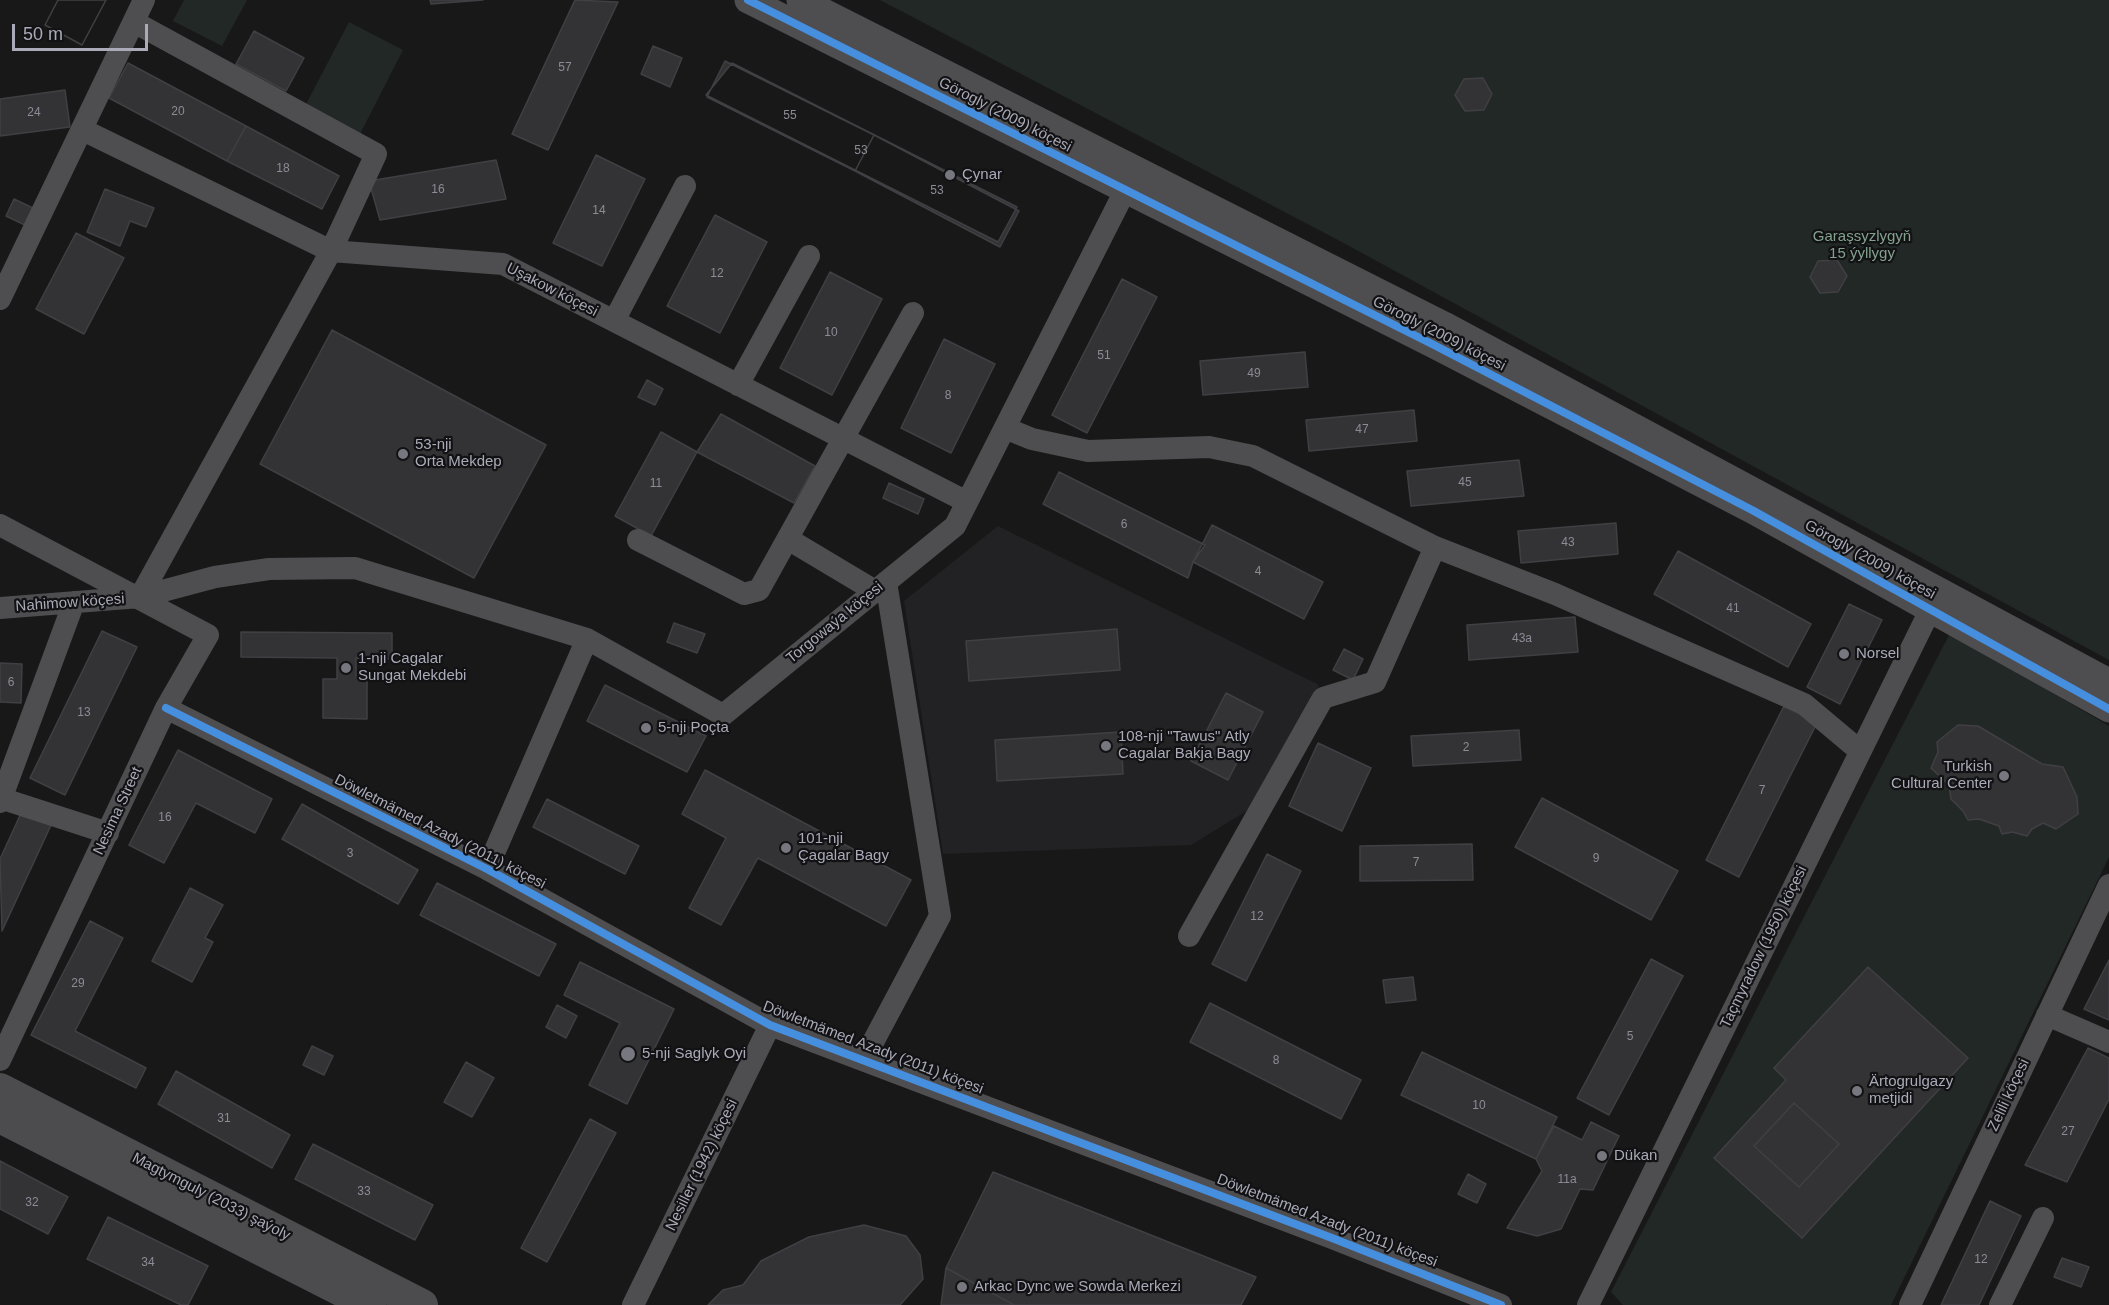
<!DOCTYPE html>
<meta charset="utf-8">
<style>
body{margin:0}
#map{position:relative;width:2109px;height:1305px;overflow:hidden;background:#181818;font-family:Arial,sans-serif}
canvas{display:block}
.scale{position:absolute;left:12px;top:24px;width:136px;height:27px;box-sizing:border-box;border:3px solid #aaaab8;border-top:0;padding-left:8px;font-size:18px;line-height:21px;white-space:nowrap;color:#aaaab8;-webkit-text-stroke:4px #121214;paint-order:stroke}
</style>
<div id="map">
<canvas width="2109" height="1305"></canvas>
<div class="scale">50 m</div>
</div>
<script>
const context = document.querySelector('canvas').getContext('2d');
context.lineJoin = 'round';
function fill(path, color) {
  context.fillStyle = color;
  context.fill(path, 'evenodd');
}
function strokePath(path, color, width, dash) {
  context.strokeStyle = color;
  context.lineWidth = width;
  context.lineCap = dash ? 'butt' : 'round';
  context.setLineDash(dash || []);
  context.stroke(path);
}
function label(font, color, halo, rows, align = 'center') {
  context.font = font + ' Arial,sans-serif';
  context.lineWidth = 4.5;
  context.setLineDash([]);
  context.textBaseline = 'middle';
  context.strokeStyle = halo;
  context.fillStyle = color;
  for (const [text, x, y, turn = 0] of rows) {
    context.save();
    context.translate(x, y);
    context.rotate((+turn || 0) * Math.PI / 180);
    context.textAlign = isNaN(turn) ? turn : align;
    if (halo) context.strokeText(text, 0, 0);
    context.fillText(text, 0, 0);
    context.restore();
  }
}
const built = new Path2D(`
 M998 526 1319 685 1253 807 1191 845 943 854 904 601Z`);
const green = new Path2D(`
 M184 0H247L222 46 173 21Z
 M880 0H2109V660L1340 241Z
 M349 22 403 50 358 138 303 110Z
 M1950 633 2109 726V857L1891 1305H1623L1611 1292ZM1868 967 1968 1058 1803 1238 1714 1158 1786 1080 1774 1068Z`);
const building = new Path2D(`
 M58 0H106L82 45 45 25Z
 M58 0H106L82 45 45 25Z
 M430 0H483L431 4Z
 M575 0 618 2 548 150 512 134Z
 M254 31 304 58 286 91 236 64Z
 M653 46 682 58 670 87 641 74Z
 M725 61 874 135 855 171 707 97Z
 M128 63 246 126 227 161 109 98Z
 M732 63 1017 207 998 242 706 95Z
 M1483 78 1492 94 1484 110 1465 111 1455 95 1464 79Z
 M65 90 70 127 0 136V99Z
 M246 126 339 176 322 209 227 161Z
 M874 135 1019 211 1000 247 855 171Z
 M596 155 645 179 602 266 553 243Z
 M496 160 506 199 380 220 369 181Z
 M105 189 154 208 146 227 130 221 120 246 87 232Z
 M14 199 37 210 29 227 6 216Z
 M715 215 767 242 720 333 667 306Z
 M76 233 124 258 84 334 36 309Z
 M1837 260 1847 276 1838 292 1820 293 1810 277 1818 261Z
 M830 272 882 299 832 395 780 368Z
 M1122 279 1157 297 1087 433 1052 415Z
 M332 330 546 445 474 578 260 464Z
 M944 339 995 364 951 453 901 428Z
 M1305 352 1308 387 1203 395 1200 361Z
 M647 380 663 389 655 405 638 397Z
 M1414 410 1417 441 1309 451 1306 420Z
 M721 414 815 466 794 503 697 452Z
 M661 432 697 452 651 536 615 516Z
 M1519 460 1524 496 1411 506 1407 471Z
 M1059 472 1205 545 1193 562 1188 578 1043 504Z
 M889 483 924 499 918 514 883 498Z
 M1616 523 1618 554 1521 563 1518 531Z
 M1212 525 1323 582 1304 619 1193 562Z
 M1678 551 1811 624 1788 667 1654 594Z
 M1849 604 1882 620 1840 704 1807 687Z
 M1575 617 1578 652 1469 660 1467 625Z
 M674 623 705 634 697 653 667 642Z
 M1117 629 1120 670 969 681 966 641Z
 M102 631 137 647 65 795 30 778Z
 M241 632 392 633V659L356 658V678H367V719L323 718V679H337V658L241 657Z
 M1344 649 1363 659 1353 680 1333 670Z
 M0 663 22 664 21 703 0 702Z
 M605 685 706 736 687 772 587 721Z
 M1226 693 1263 712 1228 780 1191 761Z
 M1784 706 1817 723 1739 877 1706 860Z
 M1958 725 1978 726 2042 764 2063 767 2077 797 2078 814 2056 829 2043 823 2032 829 2027 836 2012 832 2002 834 1999 826 1979 819 1968 820 1963 811 1951 799 1949 785 1931 768 1938 752 1937 742Z
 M1519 730 1521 760 1413 766 1411 736Z
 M1121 732 1123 774 997 781 995 740Z
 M1318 743 1371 768 1342 831 1289 806Z
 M178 750 272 799 255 833 196 803 164 863 129 845Z
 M705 770 911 880 886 926 758 858 721 925 689 908 726 838 682 814Z
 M1542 798 1678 871 1651 920 1515 847Z
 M547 799 639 846 625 874 533 827Z
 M302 804 418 870 398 904 282 839Z
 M23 809 52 823 2 931 0 859Z
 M1472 844 1473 880 1360 881V846Z
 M1267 854 1301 871 1246 981 1212 964Z
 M437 883 556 944 539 976 420 915Z
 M190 888 223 905 205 938 213 942 192 982 152 961Z
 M90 921 123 938 75 1031 146 1068 136 1088 31 1035Z
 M1651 959 1683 976 1609 1115 1577 1098Z
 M2109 960V1020L2084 1009Z
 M580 962 674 1009 627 1104 589 1085 620 1023 564 995Z
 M1868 967 1968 1058 1802 1238 1714 1158 1786 1080 1774 1068ZM1794 1103 1839 1144 1799 1187 1754 1146Z
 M1413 977 1416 1000 1386 1003 1383 980Z
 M1210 1003 1361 1080 1341 1119 1190 1042Z
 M557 1005 577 1016 566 1038 546 1027Z
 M312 1046 333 1056 324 1075 303 1065Z
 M2088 1048 2109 1058V1099L2067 1182 2025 1165Z
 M1422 1052 1557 1117 1536 1159 1401 1095Z
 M466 1062 494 1078 472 1117 444 1102Z
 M176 1071 290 1135 272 1168 158 1104Z
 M1794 1103 1839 1144 1799 1187 1754 1146Z
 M590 1119 616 1133 547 1262 521 1248Z
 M1591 1122 1619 1136 1593 1190 1580 1189 1561 1229 1537 1236 1507 1228 1542 1171 1536 1159 1554 1126 1582 1140Z
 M313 1144 433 1205 415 1240 295 1179Z
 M0 1161 68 1197 48 1234 0 1209Z
 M993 1172 1256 1277 1241 1305H1014L946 1268Z
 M1468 1174 1486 1184 1477 1203 1458 1194Z
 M1990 1201 2021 1216 1979 1305H1941Z
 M108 1217 208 1266 188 1305H181L87 1259Z
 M864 1225 906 1236 920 1255 923 1279 900 1305H708L723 1290 743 1285 761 1261 809 1237Z
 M2062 1258 2089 1267 2081 1287 2054 1277Z
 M946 1268 1014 1305H941Z`);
const minor = new Path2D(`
 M134 22 376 154 331 251 140 597
 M83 130 331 251 503 264 967 502
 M0 299 144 0
 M614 321 685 186
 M738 385 809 256
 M1005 428 1032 439 1088 451 1209 447 1253 456 1435 547 1555 594 1804 704 1860 751
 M0 525 208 635 166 708 0 1060
 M788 539 875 591
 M638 540 744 594 759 590 913 313
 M0 608 140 597 215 577 269 569 355 568 587 639
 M166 708 487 869 770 1025 1332 1238 1501 1305
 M0 798 108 833
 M0 802 74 602
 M487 869 587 639 723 715 955 526 1133 175
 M1189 936 1323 698 1375 682 1435 547
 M2047 1015 2109 1042
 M864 1059 940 916 886 582
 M633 1305 770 1025
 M1588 1305 1937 596
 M1910 1305 2109 885
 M2000 1305 2043 1218`);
const tertiary = new Path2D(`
 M748 0 1434 345 1752 510 2109 709
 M800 0 1444 325 2109 682`);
const secondary = new Path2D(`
 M0 1089 422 1305
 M0 1117 370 1305`);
const cycleway = new Path2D(`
 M748 0 1434 345 1752 510 2109 709
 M166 708 487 869 770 1025 1332 1238 1501 1305`);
const markers = [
 [950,175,6,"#777780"],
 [403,454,6,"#777780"],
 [1844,654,6,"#777780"],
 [346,668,6,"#777780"],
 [646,728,6,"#777780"],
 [1106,746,6,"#777780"],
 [2004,776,6,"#777780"],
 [786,848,6,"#777780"],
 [628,1054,8,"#777780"],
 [1857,1091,6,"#777780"],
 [1602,1156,6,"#777780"],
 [962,1287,6,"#777780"]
];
const numberNames = [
 ["57",565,68],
 ["20",178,112],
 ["24",34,113],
 ["55",790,116],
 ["53",861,151],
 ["18",283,169],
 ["16",438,190],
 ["53",937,191],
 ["14",599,211],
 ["12",717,274],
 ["10",831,333],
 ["51",1104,356],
 ["49",1254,374],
 ["8",948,396],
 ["47",1362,430],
 ["45",1465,483],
 ["11",656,484],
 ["6",1124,525],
 ["43",1568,543],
 ["4",1258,572],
 ["41",1733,609],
 ["43a",1522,639],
 ["6",11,683],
 ["13",84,713],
 ["2",1466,748],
 ["7",1762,791],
 ["16",165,818],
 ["3",350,854],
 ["9",1596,859],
 ["7",1416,863],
 ["12",1257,917],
 ["29",78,984],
 ["5",1630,1037],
 ["8",1276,1061],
 ["10",1479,1106],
 ["31",224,1119],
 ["27",2068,1132],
 ["11a",1567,1180],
 ["33",364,1192],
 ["32",32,1203],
 ["12",1981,1260],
 ["34",148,1263]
];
const streetNames = [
 ["Görogly (2009) köçesi",1005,115,27],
 ["Uşakow köçesi",552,290,27],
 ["Görogly (2009) köçesi",1439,334,27],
 ["Görogly (2009) köçesi",1870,560,29],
 ["Nahimow köçesi",70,603,-4],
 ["Torgowaýa köçesi",835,623,-39],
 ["Nesima Street",118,811,-65],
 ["Döwletmämed Azady (2011) köçesi",440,832,27],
 ["Taçmyradow (1950) köçesi",1764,947,-64],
 ["Döwletmämed Azady (2011) köçesi",873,1048,21],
 ["Zelili köçesi",2009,1095,-65],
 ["Nesiller (1942) köçesi",702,1165,-64],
 ["Magtymguly (2033) şaýoly",211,1197,27],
 ["Döwletmämed Azady (2011) köçesi",1327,1221,21]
];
const poiNames = [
 ["Çynar",962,175],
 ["53-nji",415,445],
 ["Orta Mekdep",415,462],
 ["Norsel",1856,654],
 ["1-nji Cagalar",358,659],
 ["Sungat Mekdebi",358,676],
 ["5-nji Poçta",658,728],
 ["108-nji \"Tawus\" Atly",1118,737],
 ["Cagalar Bakja Bagy",1118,754],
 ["Turkish",1992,767,"right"],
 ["Cultural Center",1992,784,"right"],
 ["101-nji",798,839],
 ["Çagalar Bagy",798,856],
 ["5-nji Saglyk Oyi",642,1054],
 ["Ärtogrulgazy",1869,1082],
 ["metjidi",1869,1099],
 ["Dükan",1614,1156],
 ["Arkac Dync we Sowda Merkezi",974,1287]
];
const parkNames = [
 ["Garaşsyzlygyň",1862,237],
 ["15 ýyllygy",1862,254]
];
fill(built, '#222224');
fill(green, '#222825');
fill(building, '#333234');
strokePath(building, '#404044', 1.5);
strokePath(minor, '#4e4e51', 22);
strokePath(tertiary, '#4e4e51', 27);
strokePath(secondary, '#4c4c4f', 32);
strokePath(cycleway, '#468fdf', 8);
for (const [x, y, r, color] of markers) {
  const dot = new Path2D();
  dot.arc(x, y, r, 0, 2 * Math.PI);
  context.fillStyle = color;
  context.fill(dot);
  strokePath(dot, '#121214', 2);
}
label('12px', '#8c8c97', null, numberNames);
label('15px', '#aaaab8', '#121214', streetNames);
label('15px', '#aaaab8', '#121214', poiNames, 'left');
label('15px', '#82a28e', '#121214', parkNames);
</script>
